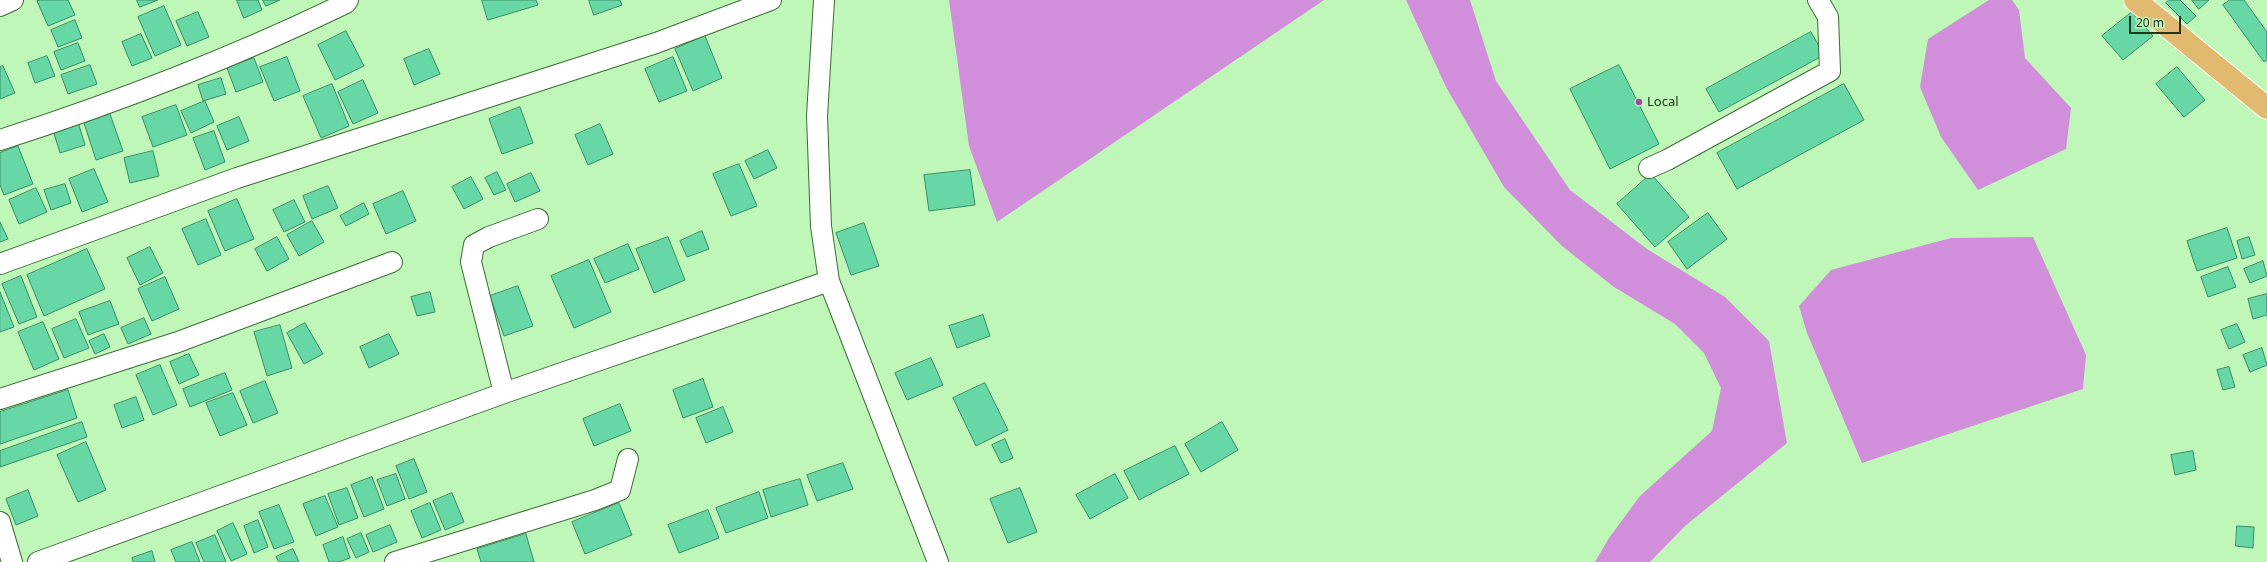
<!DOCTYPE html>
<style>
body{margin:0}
#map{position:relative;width:2267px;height:562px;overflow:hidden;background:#bff7b8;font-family:"Noto Sans",sans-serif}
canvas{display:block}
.scale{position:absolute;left:2129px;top:16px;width:52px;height:18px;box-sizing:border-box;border:2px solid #20351d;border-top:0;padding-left:5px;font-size:12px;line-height:14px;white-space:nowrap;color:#20351d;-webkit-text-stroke:3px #bff7b8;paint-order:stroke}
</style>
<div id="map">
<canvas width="2267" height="562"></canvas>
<div class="scale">20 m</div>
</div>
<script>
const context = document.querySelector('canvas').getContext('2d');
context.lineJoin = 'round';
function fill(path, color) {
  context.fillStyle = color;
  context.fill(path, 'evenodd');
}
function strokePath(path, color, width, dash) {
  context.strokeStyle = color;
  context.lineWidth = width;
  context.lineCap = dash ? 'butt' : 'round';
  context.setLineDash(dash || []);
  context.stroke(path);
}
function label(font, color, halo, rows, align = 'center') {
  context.font = font + ' "Noto Sans",sans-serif';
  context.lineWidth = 3.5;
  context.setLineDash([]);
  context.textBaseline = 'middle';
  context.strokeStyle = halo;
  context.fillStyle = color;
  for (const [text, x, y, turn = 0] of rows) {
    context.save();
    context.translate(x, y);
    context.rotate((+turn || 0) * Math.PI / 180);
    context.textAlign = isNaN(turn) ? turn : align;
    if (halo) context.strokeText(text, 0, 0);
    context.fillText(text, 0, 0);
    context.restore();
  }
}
const water = new Path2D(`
 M949 0H1324L997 222 969 146Z
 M1406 0H1470L1496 81 1570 190 1647 249 1725 297 1769 341 1787 443 1685 526 1650 562H1595L1609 538 1640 496 1712 431 1721 388 1704 353 1675 324 1614 287 1562 246 1504 187 1446 87Z
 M1989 0H2012L2019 10 2025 58 2071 108 2066 149 1978 190 1941 137 1920 87 1928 39Z
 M2033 237 2086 355 2083 389 1862 463 1807 333 1799 306 1831 270 1951 238Z`);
const building = new Path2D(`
 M41 0H68L75 15 48 26 37 1Z
 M137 0H158L140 7Z
 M237 0H258L262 10 244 18Z
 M263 0H280L266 6Z
 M482 0H536L538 5 488 20Z
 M589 0H620L622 5 594 15Z
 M2169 0H2180L2196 16 2187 24 2166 3Z
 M2192 0H2209L2199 9Z
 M2230 0H2244L2267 32V60L2264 62 2223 5Z
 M164 6 181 45 155 56 138 17Z
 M198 12 209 37 187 46 176 21Z
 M2132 12 2153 36 2123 60 2102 36Z
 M75 20 82 38 58 47 51 30Z
 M346 31 364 66 335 80 318 45Z
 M1811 32 1824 55 1719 112 1706 89Z
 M141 34 152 58 132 66 122 42Z
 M705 36 722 78 693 91 675 49Z
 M78 43 85 61 61 70 54 52Z
 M429 49 440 74 414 85 404 59Z
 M47 56 55 76 35 83 28 63Z
 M287 57 300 91 274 101 260 67Z
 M673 57 687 91 659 102 645 69Z
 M254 58 263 82 236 92 227 68Z
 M90 65 97 84 68 94 61 75Z
 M1619 65 1659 144 1610 169 1570 89Z
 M3 66 15 93 0 99V67Z
 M2177 67 2205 100 2184 117 2156 84Z
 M221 78 226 94 203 101 198 85Z
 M363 80 378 113 353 124 338 92Z
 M332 84 349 126 321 138 303 96Z
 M1844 84 1864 120 1737 189 1717 153Z
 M205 101 214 122 191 133 181 111Z
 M176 105 187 135 153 147 142 117Z
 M520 107 533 143 502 154 489 119Z
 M110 114 123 151 96 160 84 123Z
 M239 117 249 141 227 150 217 126Z
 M78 122 85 145 60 153 53 130Z
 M600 124 613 154 588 165 575 135Z
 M214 131 225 162 205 170 193 138Z
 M18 146 33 184 4 195 0 185V153Z
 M768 150 777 168 754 179 745 161Z
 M153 151 159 176 130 183 124 158Z
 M739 164 757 206 731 216 713 174Z
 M94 169 108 202 82 212 69 179Z
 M970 170 975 205 929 211 924 175Z
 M497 172 506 190 494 195 485 178Z
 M531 173 540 191 515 202 507 184Z
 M1651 174 1689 217 1655 247 1617 204Z
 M471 177 483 199 464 209 452 187Z
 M65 184 71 203 51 210 44 190Z
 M328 186 338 208 312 219 303 196Z
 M36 188 47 212 19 224 9 200Z
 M403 191 416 221 386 234 373 204Z
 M237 199 254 239 225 251 208 211Z
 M294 200 305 222 284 232 273 210Z
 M364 203 369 214 346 226 340 216Z
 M1708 213 1727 239 1687 269 1668 242Z
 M206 219 221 255 198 265 182 229Z
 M312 221 324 242 299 256 287 235Z
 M0 222 8 239 0 242Z
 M864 223 879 266 851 275 836 233Z
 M2227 228 2237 258 2197 271 2187 241Z
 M702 231 709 249 687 257 680 241Z
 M277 237 289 259 267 271 255 249Z
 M668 237 685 280 654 293 636 249Z
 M2249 237 2255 255 2242 259 2237 241Z
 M628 244 639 269 605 283 594 259Z
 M150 247 163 273 140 285 127 258Z
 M87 249 105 289 44 316 27 275Z
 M589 260 611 312 574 328 551 276Z
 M2263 261 2267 276 2250 283 2244 269Z
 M2228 267 2236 287 2208 297 2201 277Z
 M21 276 37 317 19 324 2 284Z
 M165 277 179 309 152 321 138 289Z
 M518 286 533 326 504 336 490 296Z
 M0 292 14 327 0 332Z
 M430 292 435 312 417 316 411 297Z
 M2267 294V315L2253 319 2248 299Z
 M110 301 119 324 88 335 79 312Z
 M983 315 990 336 957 348 949 326Z
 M144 318 151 334 128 344 121 328Z
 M76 319 89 348 64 358 52 329Z
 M43 322 59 359 34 370 18 332Z
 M305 323 323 354 304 364 287 333Z
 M2237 324 2245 342 2229 349 2221 330Z
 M280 325 292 368 267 376 254 332Z
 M104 334 110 347 95 354 89 341Z
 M389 334 399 354 369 368 360 347Z
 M2262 348 2267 365 2250 372 2243 355Z
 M189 354 199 375 179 384 170 362Z
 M931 358 943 385 907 400 895 373Z
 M160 365 177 405 153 415 136 375Z
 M2229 367 2235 387 2223 390 2217 370Z
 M225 373 232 390 190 407 183 389Z
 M703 379 713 407 683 418 673 390Z
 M265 381 278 413 253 423 240 391Z
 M985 383 1008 430 976 446 953 398Z
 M68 390 77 418 0 444V412Z
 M233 393 247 425 220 436 206 403Z
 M136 397 144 420 122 428 114 405Z
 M620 404 631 431 594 446 583 419Z
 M723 407 733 432 706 443 696 418Z
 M82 422 87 437 0 467V451Z
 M1222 422 1238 450 1201 472 1185 444Z
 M1005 439 1013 458 1001 463 992 445Z
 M86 442 106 490 78 502 57 455Z
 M1175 446 1189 474 1139 500 1124 471Z
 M2193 451 2196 470 2175 475 2171 455Z
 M414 459 427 492 409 499 396 466Z
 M843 463 853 489 817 501 807 475Z
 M396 474 405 499 387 506 377 480Z
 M1115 474 1128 498 1090 519 1076 495Z
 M372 477 384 509 364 517 351 485Z
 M800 479 808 505 771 517 763 490Z
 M347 488 358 518 339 525 328 494Z
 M1020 488 1037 532 1008 543 990 499Z
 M28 490 38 516 16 525 6 499Z
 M759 492 768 518 726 533 716 508Z
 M452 493 464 522 445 530 433 501Z
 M325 496 338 527 316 536 303 504Z
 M430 503 441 530 422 538 411 511Z
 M619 503 632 535 585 554 572 522Z
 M279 505 294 542 274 549 259 512Z
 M708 510 719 538 679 553 668 525Z
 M258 520 268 547 254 553 244 526Z
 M233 523 247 554 231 561 217 531Z
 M390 525 397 542 373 552 366 535Z
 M2237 526 2254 527 2253 548 2236 546Z
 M361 533 369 552 356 558 347 539Z
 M526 534 534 562H481L477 549Z
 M215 535 226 562H204L196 543Z
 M343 537 350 558 339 562H329L323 545Z
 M192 542 200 562H176L171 550Z
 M293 549 299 562H279L276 557Z
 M152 551 155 562H133L132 558Z`);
const minor = new Path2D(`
 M824 0 817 116 821 226 829 281 938 562
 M0 6 13 0
 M0 140C118 102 235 57 346 3L348 0
 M1649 168 1667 160 1830 71 1828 17 1818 0
 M0 264 237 178 656 43 771 0
 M504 393 471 262 474 245 489 237 538 219
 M0 399 178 342 392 262
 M0 522 12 562
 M38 562 504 393 829 281
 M395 562 595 500 620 490 628 459`);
const highway = new Path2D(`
 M2135 0 2267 108`);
const markers = [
 [1639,102,4,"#a347b2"]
];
const poiNames = [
 ["Local",1647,102]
];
fill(water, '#d18fdb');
fill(building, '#67d8a5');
strokePath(building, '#378c67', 1);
strokePath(minor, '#3b6d36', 22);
strokePath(highway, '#fff', 24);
strokePath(minor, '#fff', 20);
strokePath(highway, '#e2ba6f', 22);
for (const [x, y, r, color] of markers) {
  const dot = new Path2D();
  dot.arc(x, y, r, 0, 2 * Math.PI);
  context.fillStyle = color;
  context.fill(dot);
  strokePath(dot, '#bff7b8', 1.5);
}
label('13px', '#20351d', '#bff7b8', poiNames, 'left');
</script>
